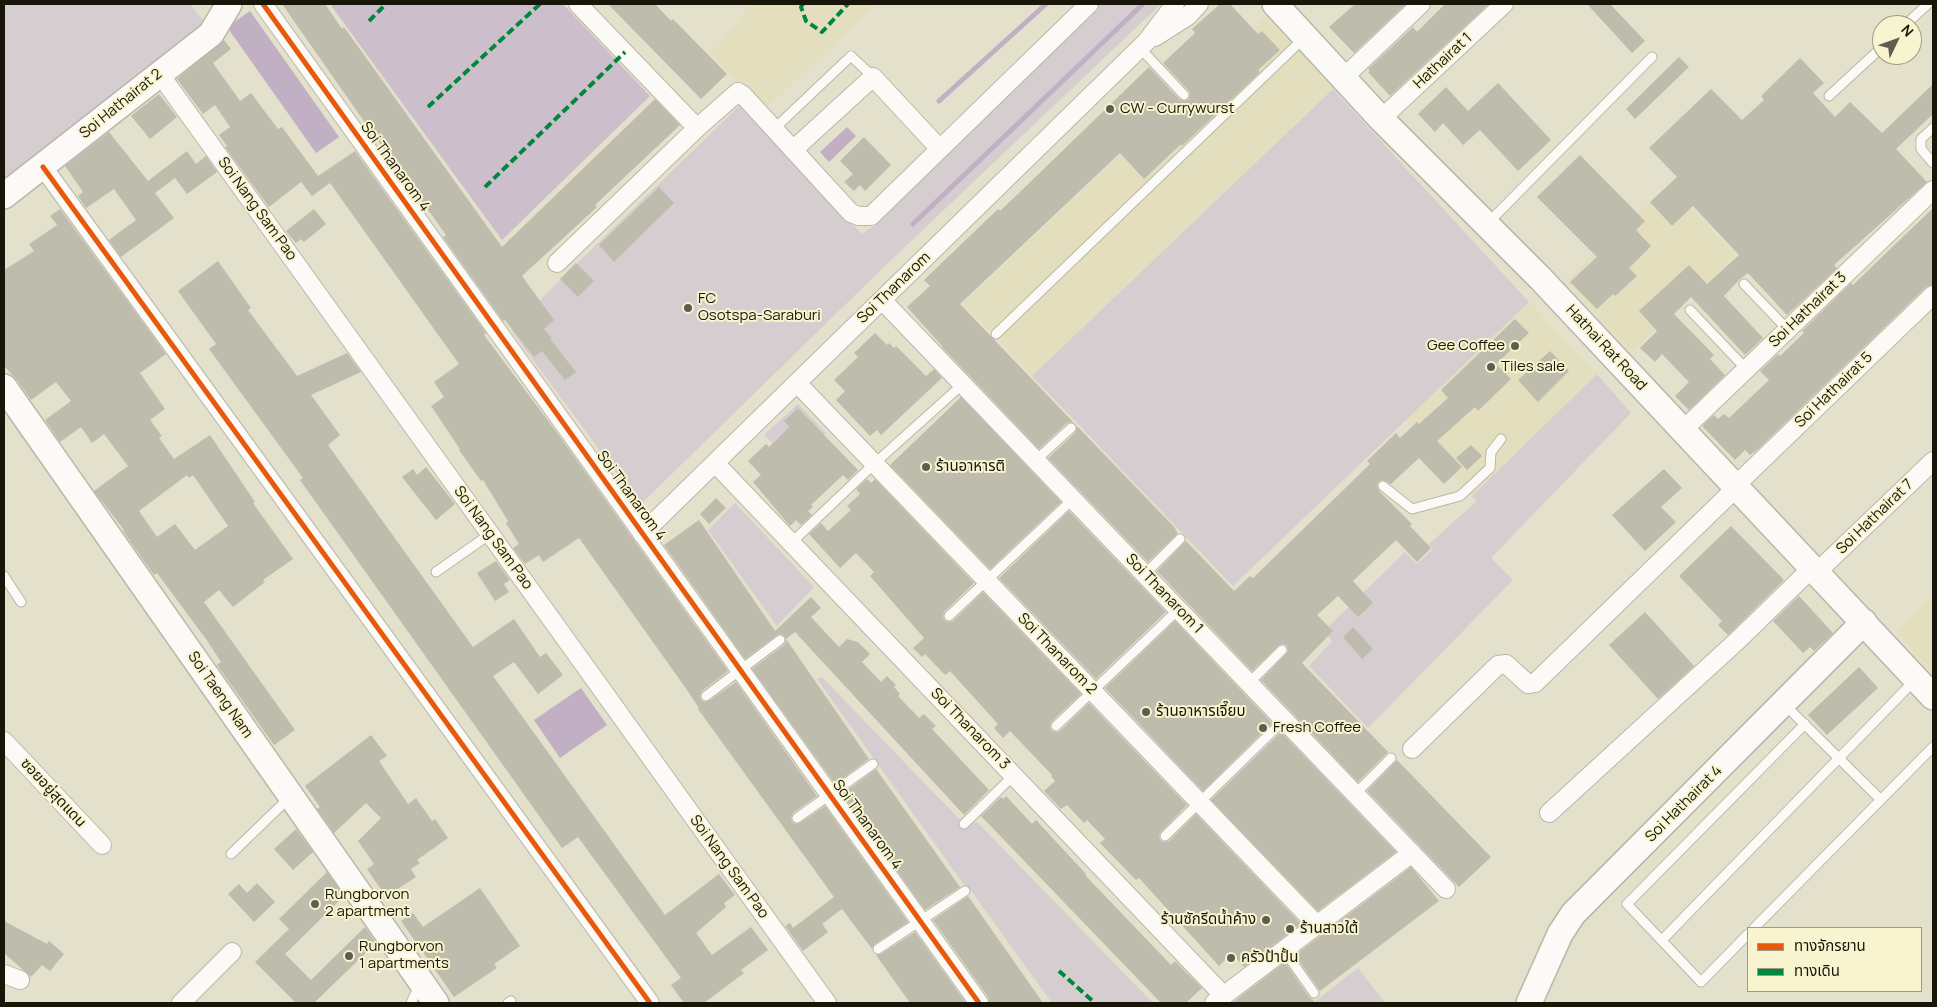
<!DOCTYPE html>
<meta charset="utf-8">
<style>
body{margin:0}
#map{position:relative;width:1937px;height:1007px;overflow:hidden;background:#e3e0cc;font-family:Manrope,"Noto Sans Thai",sans-serif}
canvas{display:block}
.frame{position:absolute;inset:0;border:5px solid #181609;pointer-events:none}
.legend{position:absolute;left:1747px;top:927px;width:175px;height:65px;box-sizing:border-box;background:#f9f4d0;border:1px solid #9f9b80;margin:0;padding:6px 9px;list-style:none;font-size:15px;color:#181609}
.legend li{display:flex;align-items:center;gap:10px;height:25px}
.legend b{width:25px;border:1px solid #9f9b80}
.north{position:absolute;left:1872px;top:15px;width:50px;height:50px;box-sizing:border-box;background:#f9f4d0;border:1px solid #9f9b80;border-radius:50%;rotate:48deg;font-size:14px;font-weight:700;line-height:20px;text-align:center;color:#181609}
.north::after{content:'';display:block;margin:auto;width:18px;height:22px;background:#5f5d4d;clip-path:polygon(50% 0,100% 100%,50% 72%,0 100%)}
</style>
<div id="map">
<canvas width="1937" height="1007"></canvas>
<div class="frame"></div>
<ul class="legend">
<li><b style="height:6px;background:#e8590c"></b>ทางจักรยาน</li>
<li><b style="height:6px;background:#00873e"></b>ทางเดิน</li>
</ul>
<div class="north">N</div>
</div>
<script>
const context = document.querySelector('canvas').getContext('2d');
context.lineJoin = 'round';
function fill(path, color) {
  context.fillStyle = color;
  context.fill(path, 'evenodd');
}
function strokePath(path, color, width, dash) {
  context.strokeStyle = color;
  context.lineWidth = width;
  context.lineCap = dash ? 'butt' : 'round';
  context.setLineDash(dash || []);
  context.stroke(path);
}
function label(font, color, halo, rows, align = 'center') {
  context.font = font + ' Manrope,"Noto Sans Thai",sans-serif';
  context.lineWidth = 4;
  context.setLineDash([]);
  context.textBaseline = 'middle';
  context.strokeStyle = halo;
  context.fillStyle = color;
  for (const [text, x, y, turn = 0] of rows) {
    context.save();
    context.translate(x, y);
    context.rotate((+turn || 0) * Math.PI / 180);
    context.textAlign = isNaN(turn) ? turn : align;
    if (halo) context.strokeText(text, 0, 0);
    context.fillText(text, 0, 0);
    context.restore();
  }
}
const built = new Path2D(`
 M751 4H875L763 111 711 54Z
 M1266 17 1333 89 1032 376 964 303Z
 M1669 185 1735 255 1674 314 1631 351 1566 281Z
 M1529 302 1597 374 1472 496 1405 420Z
 M1933 596V672L1896 632Z`);
const green = new Path2D(`
 M4 4H190L206 24 4 187Z
 M1094 4H1161L888 263 640 505 511 330 555 285 739 106 862 234 876 224 940 149Z
 M1333 89 1529 302 1233 586 1032 376Z
 M1597 374 1631 413 1491 558 1513 580 1368 728 1309 666 1332 641 1324 631 1405 552 1417 564 1433 549 1429 544 1477 501 1472 496Z
 M798 404 826 433 823 435 789 427 772 443 764 435Z
 M735 503 814 587 777 626 708 530Z
 M822 677 964 824 977 822 1153 1003H1052L967 885 965 886 817 679Z
 M1358 968 1385 1003H1313L1317 1000Z`);
const forest = new Path2D(`
 M330 4H563L650 96 502 240Z`);
const water = new Path2D(`
 M250 11 339 137 316 153 227 27Z
 M847 127 856 136 829 162 820 152Z
 M581 688 607 725 560 758 534 720Z`);
const stream = new Path2D(`
 M939 101 1046 4
 M913 224 1143 4`);
const building = new Path2D(`
 M282 4H325L342 29 344 27 502 247 655 99 680 125 595 205 597 207 522 276 554 320 544 329 552 338 550 339 576 372 565 380 542 351 534 357 505 320 503 321 443 237 446 235 431 214 361 117Z
 M608 4H655L671 21 673 19 727 74 701 99Z
 M1220 4H1230L1258 34 1262 31 1280 50 1258 70 1260 72 1182 146 1181 144 1144 179 1120 153 960 304 1073 422 1067 423 1039 449 942 347H943L907 307 930 286 924 280 998 209 1000 211 1021 191 1149 67 1180 100 1185 101 1189 99 1190 94 1189 91 1163 63 1195 33 1192 29Z
 M1355 4H1406L1354 53 1329 27Z
 M1445 4H1489L1390 96 1368 72 1370 71 1368 69 1413 27 1417 32Z
 M1587 4H1610L1645 41 1632 53Z
 M224 40 231 49 213 63 240 101 251 93 278 129 282 127 318 176 355 151 486 333 484 335 558 434 728 671 702 691 700 696 701 699 704 702 709 701 736 682 817 796 793 813 791 818 792 822 795 824 800 823 825 806 908 922 875 944 872 949 842 909 822 924 828 932 803 951 785 926 790 923 793 928 834 897 698 709 699 708 687 690 579 538 543 562 539 555 525 564 513 548 519 544 506 523 508 521 483 480 481 481 459 450 460 449 431 406 444 397 434 382 459 364 330 183 312 196 301 182 269 207 225 147 227 146 219 135 230 127 215 105 203 114 177 79Z
 M1679 57 1689 67 1635 119 1626 109Z
 M1800 58 1824 83 1813 93 1835 117 1850 102 1882 133 1933 84V114L1896 149 1927 182 1834 265 1837 268 1787 315 1748 273 1740 279 1724 296 1763 338 1745 355 1691 297 1674 314 1714 355 1710 359 1725 375 1689 410 1675 396 1689 382 1662 354 1655 362 1640 348 1657 331 1639 311 1689 265 1707 284 1739 255 1693 206 1672 226 1650 202 1677 177 1649 148 1711 89 1742 120 1764 100 1761 96Z
 M1498 83 1551 140 1518 171 1480 130 1463 145 1443 123 1435 132 1418 114 1446 87 1468 111Z
 M159 94 177 117 150 139 131 116Z
 M109 132 148 181 187 151 196 164 206 156 217 172 187 194 175 178 155 193 174 218 121 257 109 240 136 220 114 189 86 208 78 196 83 192 65 166Z
 M864 137 891 165 865 191 860 185 854 191 844 182 853 174 840 161Z
 M1580 155 1645 221 1636 230 1651 246 1629 268 1637 276 1615 296 1613 294 1597 309 1570 282 1597 257 1537 197Z
 M659 187 674 203 614 262 599 245Z
 M1933 208V285L1926 287 1757 450 1750 455 1745 450 1735 460 1703 427V425L1714 415 1718 419 1724 414 1729 418 1769 380 1760 371 1778 354 1780 356 1804 333 1802 331 1851 283 1853 285Z
 M60 209 166 354 140 373 165 409 150 420 162 436 159 438 174 459 210 435 255 502 253 503 293 559 263 580 265 582 233 607 219 590 204 602 295 730 274 745 217 665 221 662 206 639 157 573 154 575 146 564 123 531 124 530 94 491 128 466 104 434 92 443 81 427 60 442 45 420 71 401 56 382 31 400 16 379 4 366V270L34 251 29 244 57 225 50 216ZM187 475 189 478 193 475 228 526 195 550 175 524 157 537 139 511Z
 M314 209 326 224 304 242 301 239 296 243 286 231Z
 M218 261 251 308 248 310 297 376 347 353 361 372 311 395 340 435 328 445 473 647 514 619 540 657 546 653 563 675 538 694 514 662 493 676 665 915 719 874 735 895 724 903 726 907 696 933 712 955 751 927 768 950 741 970 744 973 704 1003H684L671 985 681 978 578 837 562 848 300 480 303 478 209 349 216 344 178 291Z
 M576 263 594 281 578 297 560 279Z
 M1515 319 1529 333 1496 364 1511 379 1478 411 1475 407 1437 441 1462 467 1444 484 1419 458 1391 484 1383 480 1378 482 1377 485 1379 491 1412 524 1410 526 1431 548 1417 562 1396 540 1353 581 1373 603 1358 617 1338 596 1317 615 1333 631 1302 663 1388 752 1358 782 1261 680 1286 654 1288 651 1287 646 1283 644 1278 646 1252 671 1157 571 1186 541 1234 591 1250 576 1253 578 1370 464 1367 461 1396 433 1400 438 1417 422 1419 424 1448 398 1441 390Z
 M875 333 887 345 889 343 894 348 896 346 926 376 934 369 942 378 881 435 877 430 870 436 836 400 845 391 834 380 858 357 854 353Z
 M1550 351 1569 371 1538 402 1518 380Z
 M961 397 1061 502 990 569 890 465Z
 M798 408 858 470 848 480 843 475 811 505 813 507 808 511 812 515 801 525 796 520 790 526 753 482 761 475 748 461 766 444 769 447 789 427 784 421Z
 M1077 426 1176 529 1175 530 1178 533 1148 562 1048 458 1075 433Z
 M1471 445 1482 456 1467 470 1456 458Z
 M426 467 455 504 436 520 402 477 413 469 417 475Z
 M1664 469 1682 488 1661 507 1676 522 1645 551 1612 515Z
 M867 479 871 483 875 479 974 583 944 612 943 617 945 621 950 622 953 621 983 592 1081 694 1051 722 1050 727 1052 731 1057 732 1060 731 1089 703 1187 805 1161 832 1159 835 1160 840 1164 842 1169 841 1196 814 1301 924 1244 967 1236 958 1231 964 1226 959 1219 966 1139 878 1136 880 1100 843 1105 839 1087 820 1084 823 1067 805 1061 809 1044 791 1055 781 1051 776 1052 775 1010 731 1003 738 994 728 998 724 950 671 945 675 925 654 922 657 913 648 924 638 870 576 874 572 856 553 840 568 809 534 821 523 828 531 851 510 847 506 860 494 856 489Z
 M716 498 726 508 709 524 700 514Z
 M1069 511 1166 612 1096 679 999 578Z
 M699 520 775 631 811 597 821 608 811 617 839 647 847 639 858 642 870 654 862 662 881 682 887 676 896 685 894 687 900 694 898 696 919 718 924 714 936 726 932 729 989 790 964 815 795 632 786 639 869 759 835 784 752 669 784 645 786 642 785 637 782 634 777 635 745 659 664 545Z
 M1731 526 1784 580 1728 635 1718 625 1722 621 1679 576Z
 M496 561 510 580 504 584 509 592 495 601 477 573Z
 M1799 596 1833 633 1814 651 1810 647 1803 653 1773 621Z
 M1645 612 1694 666 1658 699 1609 645Z
 M1175 621 1272 723 1203 791 1105 688Z
 M1353 627 1373 649 1362 659 1343 637Z
 M1859 667 1878 688 1827 735 1808 715Z
 M1281 732 1396 852 1318 911 1211 800Z
 M371 735 387 756 379 761 408 804 416 798 432 821 435 819 448 838 417 860 420 863 411 869 416 877 386 897 367 869 374 864 358 841 381 818 366 803 334 833 317 809 320 807 305 786Z
 M1397 760 1491 857 1459 887 1367 791Z
 M876 769 960 887 925 910 842 794Z
 M1006 796 1032 824 1036 820 1086 874 1085 875 1171 965 1175 961 1202 988 1186 1003H1161L981 816 1001 797 1003 799Z
 M296 829 313 852 293 870 274 849Z
 M1411 867 1439 901 1320 991 1295 955Z
 M327 872 344 896 285 954 311 980 365 927 376 943 314 1003H296L255 962 289 929 279 919Z
 M257 883 275 902 254 922 228 894 239 884 247 893Z
 M480 888 520 946 494 964 497 968 454 997 401 921 413 913 423 927Z
 M968 896 1020 970 1043 1003H989L988 997 933 920Z
 M4 921 47 944 49 941 64 954 50 971 42 965 31 977 4 953Z
 M915 932 966 1003H910L876 955 881 954Z
 M1285 962 1309 997 1316 1003H1232Z`);
const lane = new Path2D(`
 M1905 25 1928 4
 M1140 48 1184 95
 M1829 96 1882 47
 M1933 128 1921 139V149L1933 163
 M774 129 851 56 873 77
 M1487 224 1652 57
 M1744 284 1787 329
 M1690 310 1747 370
 M996 334 1304 38
 M1036 460 1071 428
 M1383 486 1412 509 1460 496 1490 468 1491 452 1501 439
 M791 543 875 463 963 384
 M436 572 490 534
 M1145 574 1180 539
 M4 576 21 602
 M949 616 1073 499
 M1249 683 1282 650
 M706 696 780 640
 M1784 704 1881 800
 M1056 726 1179 609
 M1355 794 1391 758
 M797 818 873 764
 M964 824 1014 775
 M1165 836 1284 720
 M231 854 290 797
 M1754 928 1933 747
 M1748 934 1701 982 1627 904 1805 724
 M1662 940 1914 681
 M878 949 965 891
 M1284 950 1314 993
 M411 1003 419 986
 M508 1003 511 1001`);
const street = new Path2D(`
 M263 4 979 1003
 M1155 37 1188 16 1199 4
 M159 73 827 1003
 M1343 78 1421 4
 M1381 119 1504 4
 M697 128 738 92 743 95 851 213 859 216H871L1089 4
 M793 150 873 77 940 149
 M43 167 650 1003
 M557 263 697 128 578 4
 M882 300 1446 889
 M797 383 1317 925
 M1683 430 1933 190
 M715 463 1224 996
 M1735 486 1933 295
 M642 534 1146 42 1175 4
 M1817 572 1933 461
 M4 741 102 845
 M1412 749 1498 665 1506 664 1528 684 1535 683 1737 487
 M1549 813 1738 640 1812 568
 M4 974 20 980
 M181 1003 232 952
 M1214 1003 1412 853`);
const secondary = new Path2D(`
 M1275 4 1381 119 1540 278 1933 697
 M4 196 211 34 229 4
 M4 387 436 1003
 M1529 1003 1560 934 1573 914 1864 622`);
const quiet = new Path2D(`
 M803 4 801 7 806 21 822 32 848 4
 M369 21 386 4
 M428 107 540 4
 M485 187 625 52
 M1059 971 1095 1003`);
const cycleway = new Path2D(`
 M263 4 979 1003
 M43 167 650 1003`);
const markers = [
 [1110,109,5,"#5f5d4d"],
 [688,308,5,"#5f5d4d"],
 [1515,346,5,"#5f5d4d"],
 [1491,367,5,"#5f5d4d"],
 [926,467,5,"#5f5d4d"],
 [1146,712,5,"#5f5d4d"],
 [1263,728,5,"#5f5d4d"],
 [315,904,5,"#5f5d4d"],
 [1266,920,5,"#5f5d4d"],
 [1290,929,5,"#5f5d4d"],
 [349,956,5,"#5f5d4d"],
 [1231,958,5,"#5f5d4d"]
];
const streetNames = [
 ["Hathairat 1",1443,61,-43],
 ["Soi Hathairat 2",121,104,-39],
 ["Soi Thanarom 4",395,167,54],
 ["Soi Nang Sam Pao",257,209,54],
 ["Soi Thanarom",894,288,-44],
 ["Soi Hathairat 3",1808,310,-44],
 ["Hathai Rat Road",1606,348,47],
 ["Soi Hathairat 5",1834,390,-44],
 ["Soi Thanarom 4",631,496,54],
 ["Soi Hathairat 7",1875,517,-44],
 ["Soi Nang Sam Pao",493,538,54],
 ["Soi Thanarom 1",1164,594,46],
 ["Soi Thanarom 2",1057,654,46],
 ["Soi Taeng Nam",220,695,55],
 ["Soi Thanarom 3",970,729,46],
 ["ซอยอยู่สุดแดน",53,793,47],
 ["Soi Hathairat 4",1684,804,-45],
 ["Soi Thanarom 4",867,825,54],
 ["Soi Nang Sam Pao",729,867,54]
];
const poiNames = [
 ["CW - Currywurst",1120,109],
 ["FC",698,299],
 ["Osotspa-Saraburi",698,316],
 ["Gee Coffee",1505,346,"right"],
 ["Tiles sale",1501,367],
 ["ร้านอาหารติ",936,467],
 ["ร้านอาหารเจี๊ยบ",1156,712],
 ["Fresh Coffee",1273,728],
 ["Rungborvon",325,895],
 ["2 apartment",325,912],
 ["ร้านซักรีดน้ำค้าง",1256,920,"right"],
 ["ร้านสาวใต้",1300,929],
 ["Rungborvon",359,947],
 ["1 apartments",359,964],
 ["ครัวป้าปั้น",1241,958]
];
fill(built, '#e3debd');
fill(green, '#d6cdd1');
fill(forest, '#ccbeca');
fill(water, '#c1b0c4');
strokePath(stream, '#c1b0c4', 5);
fill(building, '#bebcac');
strokePath(lane, '#bab7a8', 11);
strokePath(street, '#bab7a8', 20);
strokePath(secondary, '#bab7a8', 28);
strokePath(lane, '#fbfaf7', 9);
strokePath(street, '#fbfaf7', 18);
strokePath(secondary, '#fbfaf7', 25);
strokePath(quiet, '#00873e', 4, [8, 4]);
strokePath(cycleway, '#e8590c', 5);
for (const [x, y, r, color] of markers) {
  const dot = new Path2D();
  dot.arc(x, y, r, 0, 2 * Math.PI);
  context.fillStyle = color;
  context.fill(dot);
  strokePath(dot, '#f9f4d0', 2);
}
label('15px', '#181609', '#f9f4d0', streetNames);
label('15px', '#181609', '#f9f4d0', poiNames, 'left');
</script>
